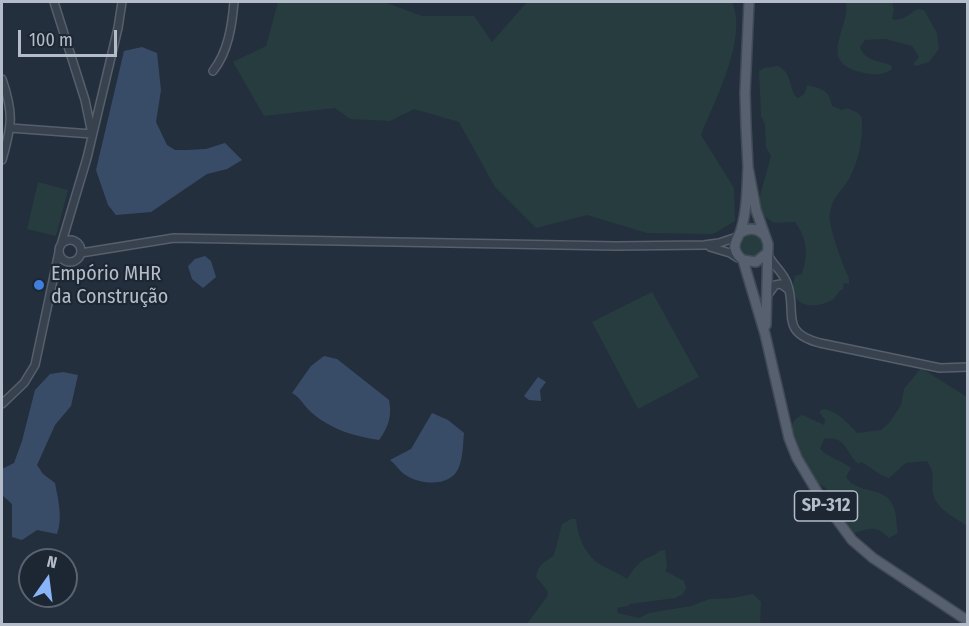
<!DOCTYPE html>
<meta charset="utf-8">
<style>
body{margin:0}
#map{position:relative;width:969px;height:626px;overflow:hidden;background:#242f3e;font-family:"Fira Sans Condensed",sans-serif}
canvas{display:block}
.frame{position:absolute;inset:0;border:3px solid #b4bcc9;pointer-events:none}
.north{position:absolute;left:18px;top:548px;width:60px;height:60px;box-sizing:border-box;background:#1d2633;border:2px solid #59626f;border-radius:50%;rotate:14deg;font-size:16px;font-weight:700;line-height:24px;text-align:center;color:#b4bcc9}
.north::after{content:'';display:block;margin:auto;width:21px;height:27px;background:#8ab4f8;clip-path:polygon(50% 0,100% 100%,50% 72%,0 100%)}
.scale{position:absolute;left:18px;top:30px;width:99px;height:27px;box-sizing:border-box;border:3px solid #b4bcc9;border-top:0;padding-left:8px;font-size:18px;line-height:21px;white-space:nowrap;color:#b4bcc9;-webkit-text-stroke:4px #1d2633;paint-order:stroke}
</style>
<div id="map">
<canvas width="969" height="626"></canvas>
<div class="frame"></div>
<div class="north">N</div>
<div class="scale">100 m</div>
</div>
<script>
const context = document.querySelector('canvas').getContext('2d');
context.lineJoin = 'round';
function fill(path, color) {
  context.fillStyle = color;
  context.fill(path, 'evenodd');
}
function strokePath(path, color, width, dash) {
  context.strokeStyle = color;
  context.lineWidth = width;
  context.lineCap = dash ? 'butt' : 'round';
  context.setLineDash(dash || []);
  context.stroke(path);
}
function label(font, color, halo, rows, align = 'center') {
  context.font = font + ' "Fira Sans Condensed",sans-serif';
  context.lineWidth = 4.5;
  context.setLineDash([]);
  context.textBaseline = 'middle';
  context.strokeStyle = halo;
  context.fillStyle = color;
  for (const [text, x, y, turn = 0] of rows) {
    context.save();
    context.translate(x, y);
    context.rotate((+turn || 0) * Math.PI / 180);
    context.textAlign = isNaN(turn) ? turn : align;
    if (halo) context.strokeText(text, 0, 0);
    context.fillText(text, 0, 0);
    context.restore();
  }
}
const green = new Path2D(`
 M278 2H384L422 16H474L492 42 527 2H732C748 38 715 100 701 135L734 188 735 221 713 234 647 233 587 215 536 228 495 187 459 122 414 109 390 121 350 119 335 108 264 116 233 62 266 46Z
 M846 2H892L894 10 892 19C901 22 910 14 917 9L924 10 937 33 939 49 929 62 916 66 913 64 919 57 912 46 885 39 865 40 860 47C865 62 880 60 892 66L891 70C881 76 872 75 860 72 816 61 851 27 846 2Z
 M778 66C793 73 788 88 797 98 804 96 806 92 807 85 822 89 829 89 832 106L842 110 847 108C850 110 856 111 859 114 863 117 862 123 862 127 862 144 858 161 850 177 842 192 834 193 830 213 827 222 840 256 844 267 846 273 850 276 849 284L844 283 843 289C837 292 836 299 830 301 808 312 786 302 795 276L802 274C808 254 808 240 795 222L774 223 765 217 760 207V196L771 156 766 147 765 125 761 116 759 71 764 68Z
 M38 182 68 190 56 236 27 229Z
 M755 231C761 238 764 243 763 253L757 259 746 257 741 247 743 235Z
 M652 292 699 377 638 409 592 322Z
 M921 368 967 397V526C955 517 936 510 933 493 931 479 936 474 927 461L906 463 889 478C877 475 872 467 861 462L858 464C845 451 846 436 824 439L820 449C829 458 841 460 851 468L846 477C849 480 850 483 853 484 867 493 888 489 894 508 897 516 896 525 898 533L889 538C876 525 870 528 855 533L830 508 826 488C805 475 778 456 790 428 794 421 796 417 803 415L824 425 825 420 819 412 822 409C838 411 846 421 857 433L881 430 890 422 901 405 904 389Z
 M571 519H576C578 537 585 555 601 565 610 570 619 573 627 579 632 571 637 564 645 559 651 556 654 556 659 551L665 550 667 567 665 571 684 581 686 588 683 594 675 598 630 604 628 606 617 608 618 613 639 618 649 613 691 606 710 599 732 598 753 594 761 602 760 624H527L548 595 547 590 536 577C540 561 544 564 554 555L562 524Z`);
const water = new Path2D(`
 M142 47 157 53 161 90 156 122 167 145 175 150H187L206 149 225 143 242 160 227 169 207 174 151 212 116 215 108 205 96 170 124 51Z
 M205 256 211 261 216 277 203 288 192 279 188 266 195 259Z
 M324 356 337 359 389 400C392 416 389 426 379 440 354 436 332 430 312 413 304 406 301 398 292 393L311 366Z
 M63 372 78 375 71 406 55 425 37 465 43 474 55 483C58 499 63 518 57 534L37 530 22 540 12 537V504L2 495V469L14 463 22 441 35 390 50 374Z
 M538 377 546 382 540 390 541 401 529 400 524 396Z
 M432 413 448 420 464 433C463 443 463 457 459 467 451 488 419 485 404 474 399 470 395 464 390 460L411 449Z`);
const minor = new Path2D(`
 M213 71C228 52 232 26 234 2
 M2 79C14 114 12 125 2 160
 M10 128 92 134 85 100 54 2
 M59 251a11 11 0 1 1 22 0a11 11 0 1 1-22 0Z
 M61 245 87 158 118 28 122 2
 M710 247 730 253 738 258
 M81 253 174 238 616 246 704 245 719 243 737 237
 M768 255C773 265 783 272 787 283 798 312 778 332 820 343L940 368 968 367
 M767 296 775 285 781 284 789 290
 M2 404 24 383 35 365 59 252`);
const major = new Path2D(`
 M749 2 745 93 746 126 748 167 756 210 768 244 766 325
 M748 167C747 188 747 210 741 230 739 237 734 241 735 248 736 254 739 257 743 260L765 334 789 438 797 458 819 495 852 540 873 558 968 621
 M740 233C749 227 757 228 764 235
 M743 260 756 262 767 253`);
const markers = [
 [39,285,6,"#3f7fe0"]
];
const shields = [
 [826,506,63]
];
const shieldNames = [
 ["SP-312",826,506]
];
const poiNames = [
 ["Empório MHR",51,274],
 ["da Construção",51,297]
];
fill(green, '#263c3f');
fill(water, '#394c67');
strokePath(minor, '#565f6c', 10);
strokePath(major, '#414a57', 12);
strokePath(minor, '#38414e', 7);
strokePath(major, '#56606e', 9);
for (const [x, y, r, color] of markers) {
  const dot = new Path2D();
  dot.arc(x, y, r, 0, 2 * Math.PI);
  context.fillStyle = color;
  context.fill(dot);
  strokePath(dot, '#1d2633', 2);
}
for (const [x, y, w] of shields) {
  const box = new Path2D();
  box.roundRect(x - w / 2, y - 15, w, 30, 4.5);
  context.fillStyle = '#1d2633';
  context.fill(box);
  strokePath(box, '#b4bcc9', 1.5);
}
label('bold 18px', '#b4bcc9', null, shieldNames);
label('20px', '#b4bcc9', '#1d2633', poiNames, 'left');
</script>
